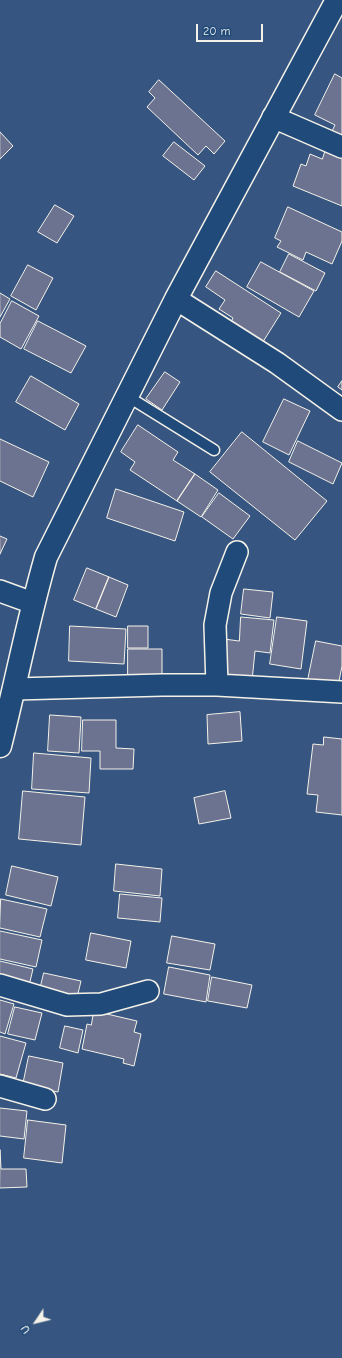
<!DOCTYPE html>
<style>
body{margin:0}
#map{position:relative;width:342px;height:1358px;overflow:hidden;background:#365681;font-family:"Comic Neue",sans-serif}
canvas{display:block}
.north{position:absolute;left:16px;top:1302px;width:40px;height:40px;-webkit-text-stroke:3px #1f4a7a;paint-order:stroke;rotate:235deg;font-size:11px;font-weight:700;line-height:16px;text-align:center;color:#f4f1e8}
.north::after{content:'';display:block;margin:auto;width:14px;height:18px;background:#f4f1e8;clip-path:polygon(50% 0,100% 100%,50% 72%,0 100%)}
.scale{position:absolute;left:196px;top:24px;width:67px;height:18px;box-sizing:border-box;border:2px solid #f4f1e8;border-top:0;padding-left:5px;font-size:12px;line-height:14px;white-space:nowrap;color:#f4f1e8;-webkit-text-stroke:3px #1f4a7a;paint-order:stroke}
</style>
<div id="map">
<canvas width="342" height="1358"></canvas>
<div class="north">U</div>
<div class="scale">20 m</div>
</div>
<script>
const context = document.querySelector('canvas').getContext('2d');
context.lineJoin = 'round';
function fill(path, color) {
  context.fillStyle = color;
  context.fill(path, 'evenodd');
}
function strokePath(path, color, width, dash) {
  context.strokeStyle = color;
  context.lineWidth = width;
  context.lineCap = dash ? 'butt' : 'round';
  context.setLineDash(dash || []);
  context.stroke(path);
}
const building = new Path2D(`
 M335 74 342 78V143L329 137 335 125 315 115Z
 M159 80 225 141 214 154 206 146 198 155 147 107 155 98 149 92Z
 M0 132 13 146 0 159Z
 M174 142 205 166 194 180 163 156Z
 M326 149 342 156V206L293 186 301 164 306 166 310 154 322 159Z
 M55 205 74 216 57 243 38 232Z
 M288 207 342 232V241L332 264 306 252 303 260 277 247 281 241 275 238Z
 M289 254 325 273 316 291 280 272Z
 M261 262 314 291 299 317 247 287Z
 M28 265 53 278 36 310 11 296Z
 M216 271 281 313 261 345 230 324 233 318 219 309 225 300 206 287Z
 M0 293 10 299 0 317Z
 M12 301 39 316 21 349 0 337V324Z
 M38 321 86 346 71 373 24 349Z
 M165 372 180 382 162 410 146 399Z
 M31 376 79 404 65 430 16 402Z
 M342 381V390L338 387Z
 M284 399 310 411 289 455 263 442Z
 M138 425 178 452 173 460 195 474 177 501 130 470 135 462 121 452Z
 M242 432 327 501 295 540 210 472Z
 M0 439 49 462 33 497 0 481Z
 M298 441 342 463 333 484 289 462Z
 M195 474 218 490 201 517 177 501Z
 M116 489 184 512 175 541 107 518Z
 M219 493 250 516 233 539 202 517Z
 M0 536 7 539 0 554Z
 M87 568 109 577 96 609 74 600Z
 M109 577 128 585 116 617 96 609Z
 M244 589 273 592 270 618 241 614Z
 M241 617 274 620 270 653 255 651 252 681 220 677 224 639 239 641Z
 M277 617 307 621 301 669 270 664Z
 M70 626 126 629 124 664 69 661Z
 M128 626H148V648H128Z
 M316 641 342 646V666L338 686 308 680Z
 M128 649H162V683L128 682Z
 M240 712 242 741 208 744 207 715Z
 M50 715 81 717 79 753 48 751Z
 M83 720H116V748L134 749 133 769H100V751H82Z
 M324 737 342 739V815L316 812 318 795 307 794 313 744 323 745Z
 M34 753 91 758 89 793 32 789Z
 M23 791 85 797 81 845 19 839Z
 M225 791 231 818 199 824 194 798Z
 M116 864 162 869 160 896 114 891Z
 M12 866 58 877 51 906 6 895Z
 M120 894 162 898 160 922 118 918Z
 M1 899 47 909 40 937 0 928Z
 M0 931 42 940 36 967 0 959Z
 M91 933 131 941 126 968 86 960Z
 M172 936 215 944 210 970 167 963Z
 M0 961 33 969 29 986 0 979Z
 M169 967 210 975 206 1002 164 994Z
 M44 973 81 981 76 1002 39 994Z
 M212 977 252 985 247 1008 208 1001Z
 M0 1000 14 1004 5 1034 0 1032Z
 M15 1007 42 1013 35 1040 8 1034Z
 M94 1011 137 1021 134 1032 141 1034 134 1066 123 1063 124 1059 82 1049 87 1024 91 1025Z
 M65 1026 83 1030 78 1053 60 1048Z
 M0 1036 26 1043 16 1078 0 1074Z
 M29 1056 63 1063 58 1092 23 1085Z
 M0 1108 27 1111 24 1139 0 1136Z
 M28 1120 66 1125 62 1163 24 1158Z
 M0 1150 1 1169H26L27 1187 0 1188Z`);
const lane = new Path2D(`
 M127 396 214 450`);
const street = new Path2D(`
 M273 117 342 147
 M176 299 277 363 342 410
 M0 591 33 603
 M217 685 215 625 221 593 237 552
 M15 689 162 685H217L342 692
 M0 985 67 1005 101 1004 148 991
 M0 1086 45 1099`);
const secondary = new Path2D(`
 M0 746C16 683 28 619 46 557L176 299 337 0`);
fill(building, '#6c7390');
strokePath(building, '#f4f1e8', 1);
strokePath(lane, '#f4f1e8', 13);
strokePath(street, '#f4f1e8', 24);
strokePath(secondary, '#f4f1e8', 25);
strokePath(lane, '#1f4a7a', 10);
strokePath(street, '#1f4a7a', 21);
strokePath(secondary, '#1f4a7a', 22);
</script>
